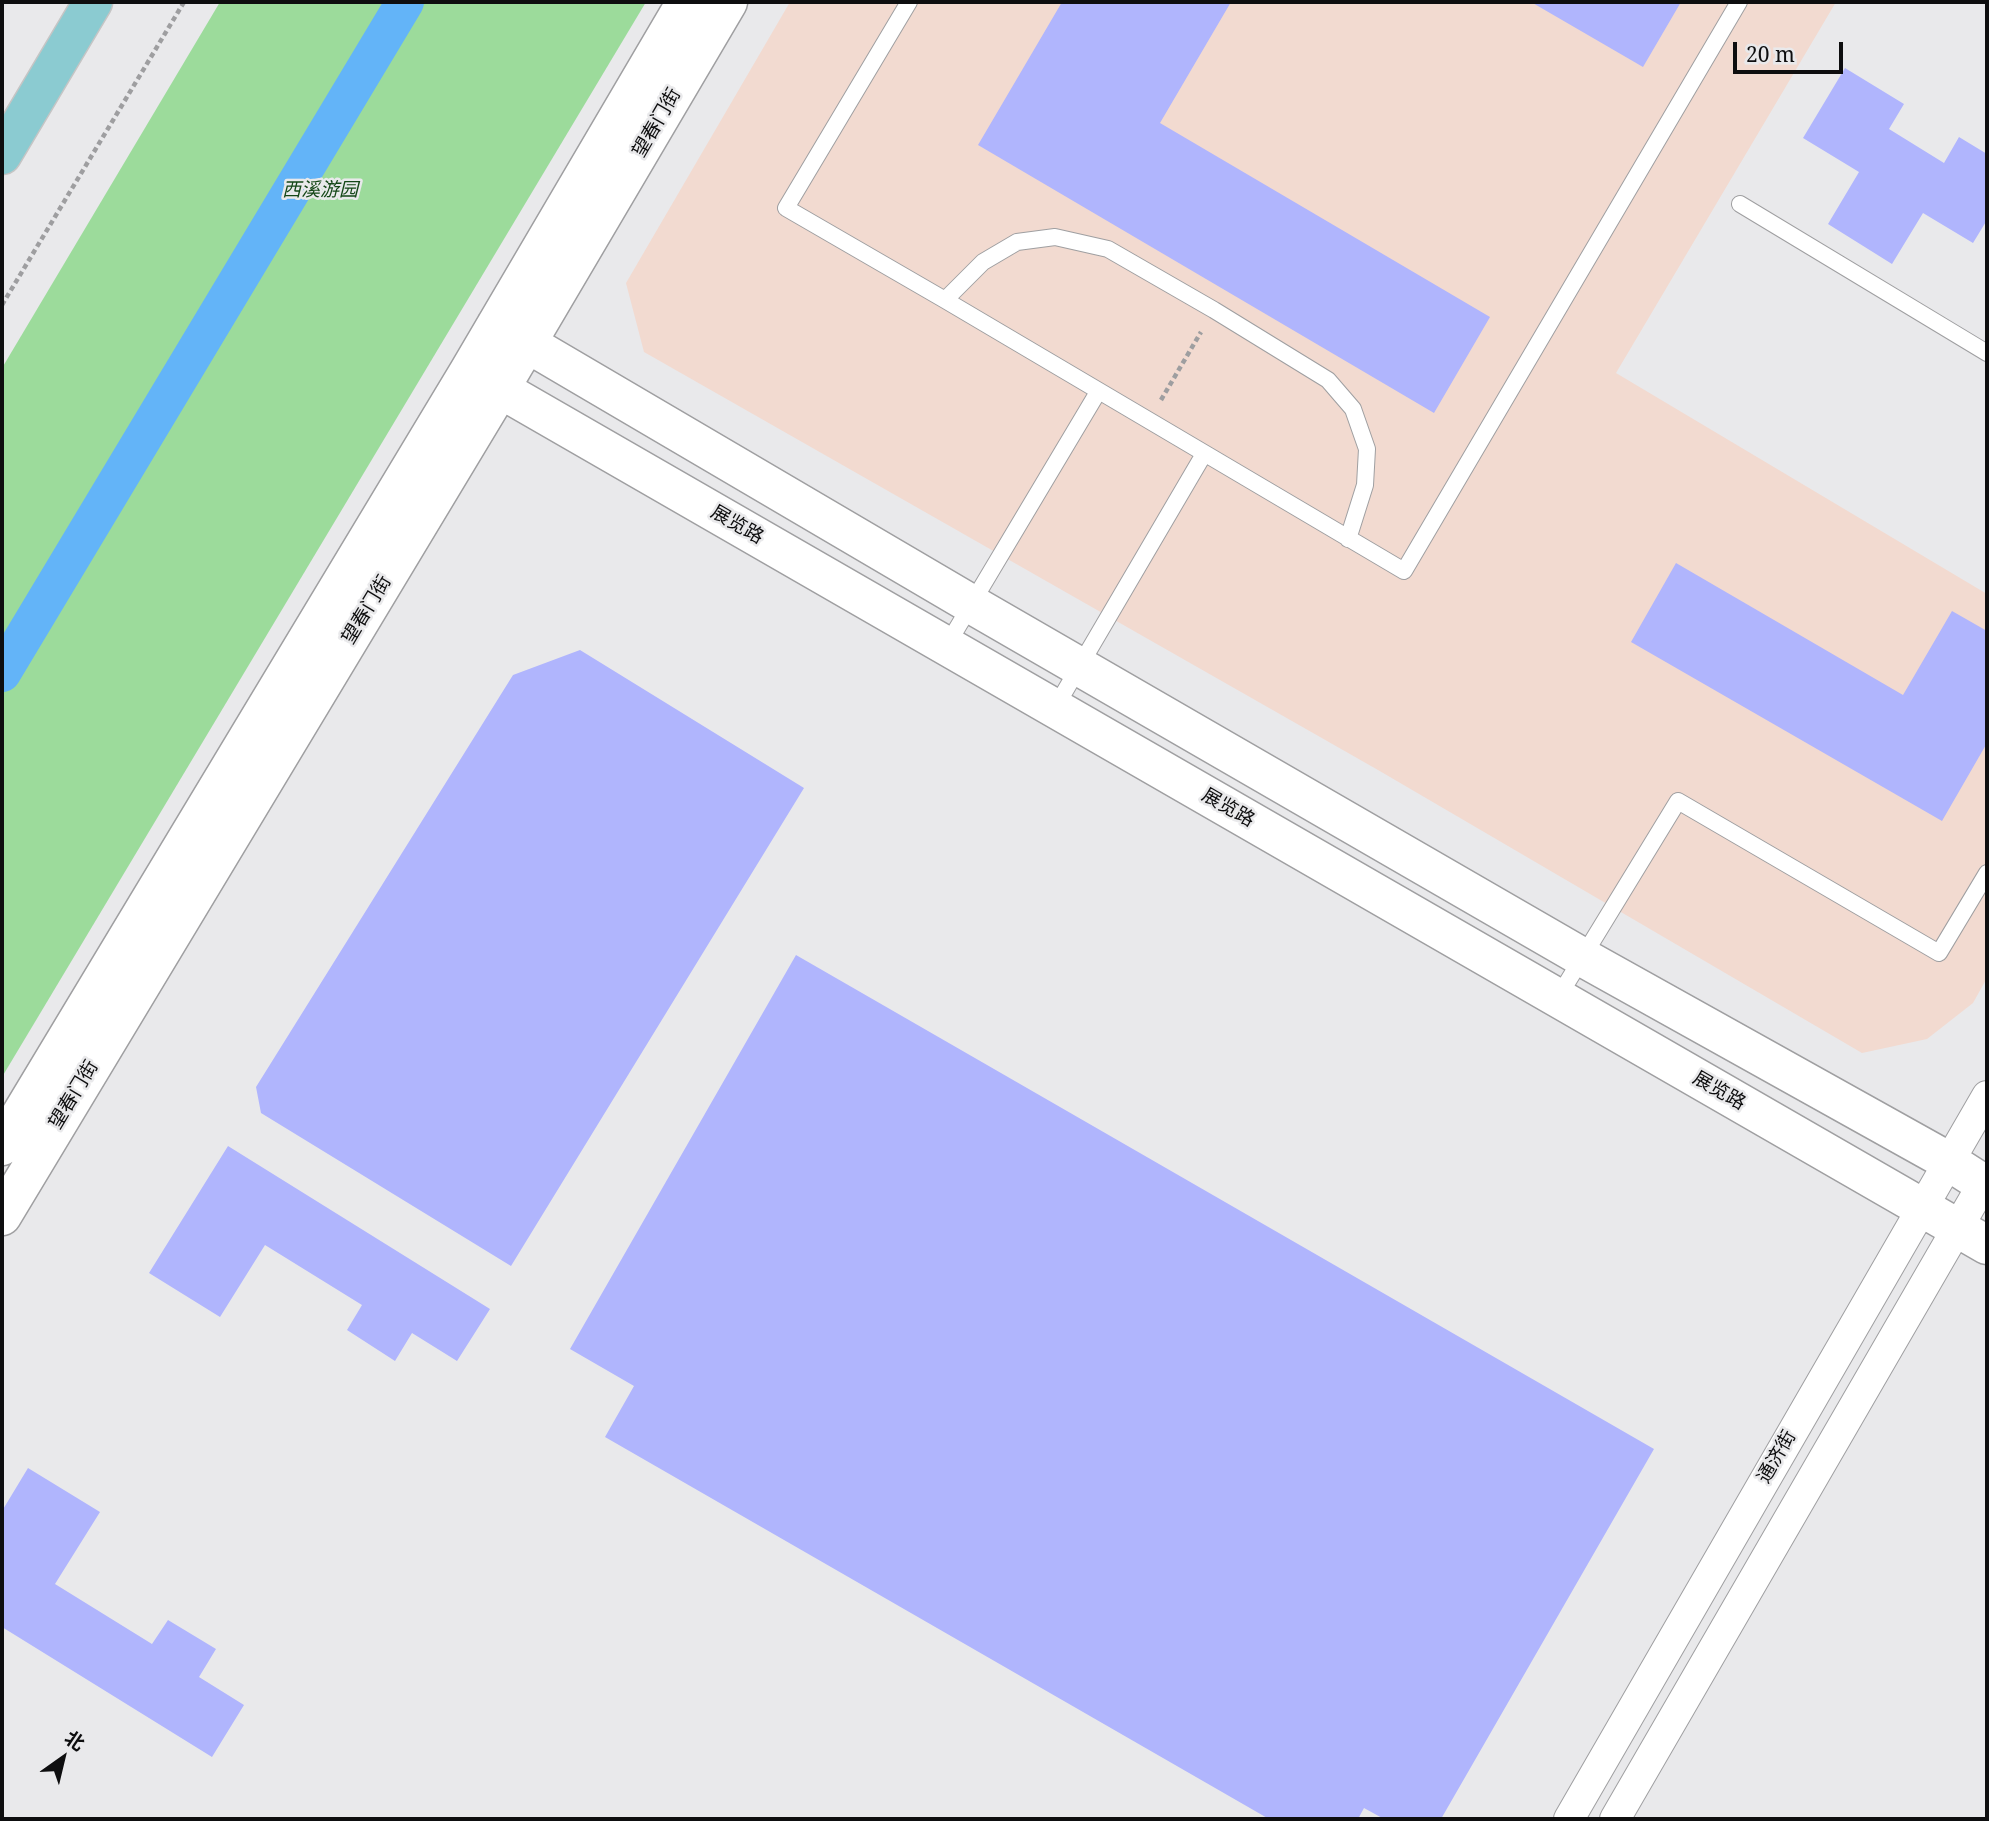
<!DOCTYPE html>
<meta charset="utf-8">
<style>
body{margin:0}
#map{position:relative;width:1989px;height:1821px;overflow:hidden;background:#e9e9eb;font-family:"Noto Serif","Noto Sans SC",serif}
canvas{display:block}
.frame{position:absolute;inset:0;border:4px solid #0e0e0f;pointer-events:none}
.north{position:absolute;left:28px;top:1723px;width:70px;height:70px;-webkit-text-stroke:5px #e9e9eb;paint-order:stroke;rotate:34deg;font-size:19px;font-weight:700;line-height:28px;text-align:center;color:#0e0e0f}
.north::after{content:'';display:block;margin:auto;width:24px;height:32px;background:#0e0e0f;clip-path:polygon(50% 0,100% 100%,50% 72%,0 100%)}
.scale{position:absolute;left:1733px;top:42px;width:110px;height:32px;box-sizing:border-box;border:4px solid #0e0e0f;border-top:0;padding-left:9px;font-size:21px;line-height:24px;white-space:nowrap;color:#0e0e0f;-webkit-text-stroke:5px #e9e9eb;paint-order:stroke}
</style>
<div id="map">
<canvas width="1989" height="1821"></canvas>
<div class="frame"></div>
<div class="north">北</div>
<div class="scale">20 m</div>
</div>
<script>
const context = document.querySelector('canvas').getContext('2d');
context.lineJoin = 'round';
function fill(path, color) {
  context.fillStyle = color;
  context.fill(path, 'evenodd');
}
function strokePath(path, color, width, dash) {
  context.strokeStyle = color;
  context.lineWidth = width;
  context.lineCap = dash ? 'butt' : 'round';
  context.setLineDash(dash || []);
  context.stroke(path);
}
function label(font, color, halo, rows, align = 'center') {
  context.font = font + ' "Noto Serif","Noto Sans SC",serif';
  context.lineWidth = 5;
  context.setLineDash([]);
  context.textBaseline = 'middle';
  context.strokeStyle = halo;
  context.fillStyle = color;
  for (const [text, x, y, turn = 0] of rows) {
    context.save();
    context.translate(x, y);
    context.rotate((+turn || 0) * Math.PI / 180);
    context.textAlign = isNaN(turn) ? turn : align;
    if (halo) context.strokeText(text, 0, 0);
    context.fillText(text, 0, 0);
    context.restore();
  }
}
const commercial = new Path2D(`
 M790 2H1836L1616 373 1987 594V978L1973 1003 1927 1039 1862 1053 1378 770 644 352 626 283Z`);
const green = new Path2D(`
 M220 2H646L2 1077V368Z`);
const canal = new Path2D(`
 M2 673 405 2`);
const building = new Path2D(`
 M1062 2H1231L1160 123 1490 317 1434 413 978 145Z
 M1531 2H1681L1643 67Z
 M1845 68 1904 104 1889 129 1944 163 1959 137 1987 154V220L1973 243 1923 213 1892 264 1828 224 1859 172 1803 138Z
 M1676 563 1903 695 1952 611 1987 631V743L1942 821 1631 642Z
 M580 650 804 788 511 1266 261 1113 256 1087 513 675Z
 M796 955 1654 1449 1441 1819H1384L1364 1808 1358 1819H1269L605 1437 634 1386 570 1349Z
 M228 1146 490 1309 457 1361 412 1333 395 1361 347 1330 362 1305 265 1245 220 1317 149 1273Z
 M28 1468 100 1512 55 1584 152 1644 168 1620 216 1649 199 1677 244 1705 212 1757 2 1627V1511Z`);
const path = new Path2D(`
 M2 305 184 2
 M1161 400 1201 332`);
const service = new Path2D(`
 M909 2 786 208 945 300 1404 571 1739 2
 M1740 204 1987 353
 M945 300 983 262 1017 242 1055 237 1108 249 1214 310 1328 380 1353 409 1367 449 1365 485 1348 539
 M947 645 1098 392
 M1055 708 1204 454
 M1557 999 1678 801 1939 953 1987 873`);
const minor = new Path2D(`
 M1569 1819 1987 1096
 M1615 1819 1987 1177`);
const tertiary = new Path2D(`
 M496 325 971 604 1582 957 1948 1161 1987 1186
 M469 371 1987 1245
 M2 1146 469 371 686 2
 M2 1216 500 389 728 2`);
const primary = new Path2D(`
 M2 155 93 2`);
const streetNames = [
 ["望春门街",657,123,-60],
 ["展览路",737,525,30],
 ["望春门街",367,610,-59],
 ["展览路",1228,808,30],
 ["展览路",1719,1091,30],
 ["望春门街",74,1095,-59],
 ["通济街",1777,1457,-60]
];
const parkNames = [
 ["西溪游园",320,191]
];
fill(commercial, '#f2dad0');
fill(green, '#9cdb9b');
strokePath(canal, '#63b4f8', 38);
fill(building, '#b0b5fd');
strokePath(service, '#9f9fa1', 18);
strokePath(minor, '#9f9fa1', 32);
strokePath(tertiary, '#9f9fa1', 41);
strokePath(primary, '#c5c5c5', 41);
strokePath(path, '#9e9ea0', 4.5, [5, 3.5]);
strokePath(service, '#fff', 16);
strokePath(minor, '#fff', 30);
strokePath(tertiary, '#fff', 38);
strokePath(primary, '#8bcbd1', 38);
label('19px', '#0e0e0f', '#e9e9eb', streetNames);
label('italic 19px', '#154718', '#e9e9eb', parkNames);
</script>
